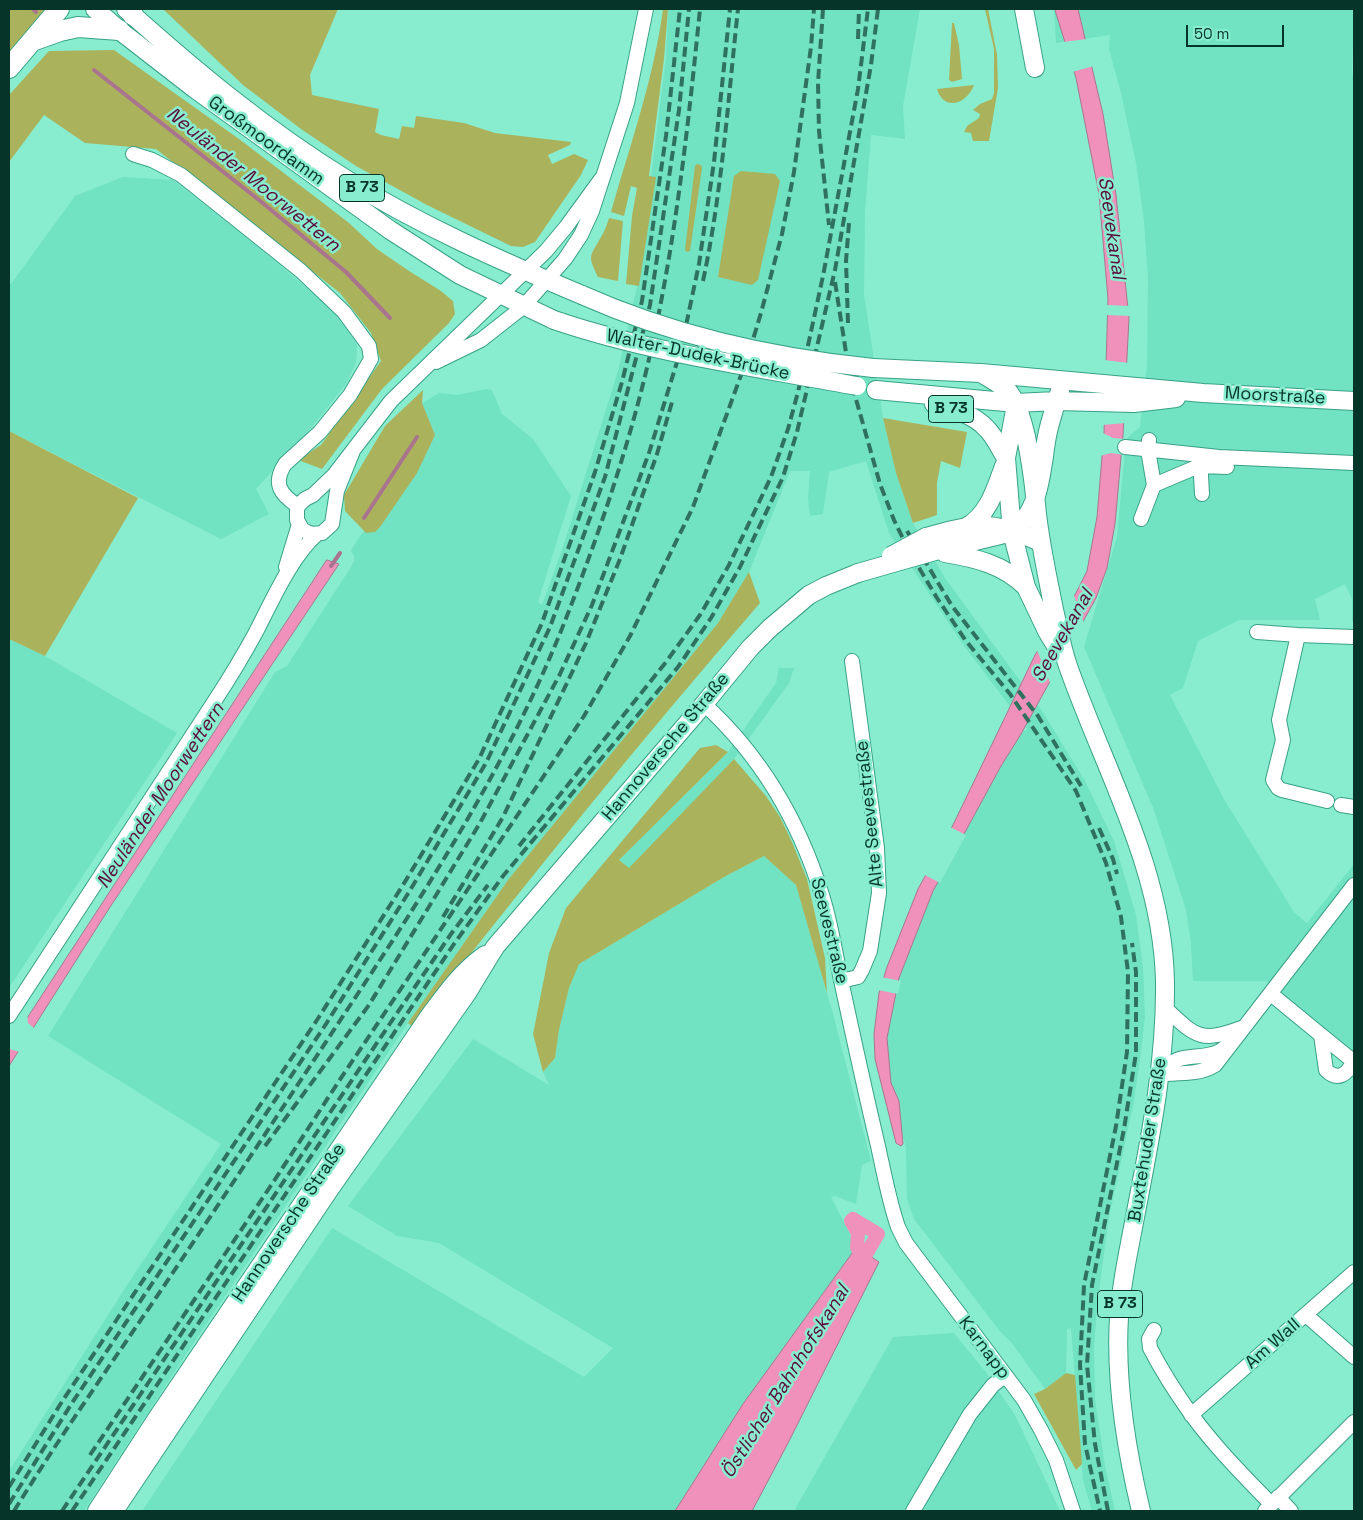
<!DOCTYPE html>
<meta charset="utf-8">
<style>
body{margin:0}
#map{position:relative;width:1363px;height:1520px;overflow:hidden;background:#88edcf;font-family:"Space Grotesk",sans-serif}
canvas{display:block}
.frame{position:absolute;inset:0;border:10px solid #053429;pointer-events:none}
.scale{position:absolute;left:1186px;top:25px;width:98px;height:22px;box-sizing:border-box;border:2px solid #053429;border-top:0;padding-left:6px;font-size:15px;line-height:18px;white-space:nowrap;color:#053429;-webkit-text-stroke:4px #88edcf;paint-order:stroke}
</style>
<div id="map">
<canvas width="1363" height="1520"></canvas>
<div class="frame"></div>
<div class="scale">50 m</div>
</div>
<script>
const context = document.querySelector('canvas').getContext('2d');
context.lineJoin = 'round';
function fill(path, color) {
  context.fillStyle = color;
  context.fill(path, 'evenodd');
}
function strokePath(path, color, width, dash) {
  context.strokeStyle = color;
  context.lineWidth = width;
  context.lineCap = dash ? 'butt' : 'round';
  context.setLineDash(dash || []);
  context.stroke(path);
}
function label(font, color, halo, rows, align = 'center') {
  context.font = font + ' "Space Grotesk",sans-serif';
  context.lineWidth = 5;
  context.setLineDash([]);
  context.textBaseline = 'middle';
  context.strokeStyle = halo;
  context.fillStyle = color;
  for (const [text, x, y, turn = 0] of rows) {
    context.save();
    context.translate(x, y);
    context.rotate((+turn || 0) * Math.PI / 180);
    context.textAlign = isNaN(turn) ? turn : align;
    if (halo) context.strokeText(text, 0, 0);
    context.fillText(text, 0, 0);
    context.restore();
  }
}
const built = new Path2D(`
 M668 9H920L903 106 905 139 871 135 865 212 864 295 883 418 896 473 913 523 945 578 1042 711 1085 781 1114 841 1136 915 1143 968 1145 1016 1140 1060 1133 1106 1109 1217 1098 1298 1094 1345 1095 1398 1105 1466 1115 1511H1092L1083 1480 1071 1328 1067 1329 1066 1373 1045 1389 1011 1342 999 1330 914 1219 907 1199 906 1148 901 1130 899 1101 891 1083 887 1038 899 978 933 891 1001 766 1021 734 1027 729 962 643 889 533 866 461 829 472 823 514 810 516 808 499 810 471H790L749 572 718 623 508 880 408 1023 181 1362 84 1511H9V1471L129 1282 221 1144 48 1036 275 672 287 666 351 567 354 561V556L351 551 357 540 364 531 366 533 435 435 422 403 439 393 457 395 486 389 492 390 502 414 533 439 571 496 538 602 542 605 562 550 618 371 637 287 666 57Z
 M1054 9H1354L1352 69 1354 86V621H1352V599L1345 584 1315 599 1320 620H1239L1198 641 1183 688 1170 695 1225 801 1294 912 1307 923 1354 864V1054L1266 981H1193L1191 943 1186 910 1154 810 1084 647 1117 537 1126 439 1140 427 1147 365 1148 277 1144 221 1136 163 1121 93 1109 49 1110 35 1056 43Z
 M123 177 173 180 258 247 335 312 357 344 356 363 346 384 312 427 256 489 269 514 221 539 9 431V283L11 284 75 196Z
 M9 639 45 656 177 733 9 988Z
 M779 668H794L789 683 734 759 629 869 619 860 728 752 776 683Z
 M764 856 796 885 833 1014 871 1161 862 1165 856 1204 835 1196 831 1197 850 1234 852 1240 857 1247 743 1404 675 1511H142L332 1228 584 1377 613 1348 439 1243 397 1236 348 1206 473 1039 549 1085 543 1072 555 1058 559 1030 569 988 579 964 724 877Z
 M954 1333 985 1371 1015 1415 1060 1511H794L893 1337Z`);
const green = new Path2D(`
 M9 9H50L9 57Z
 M163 9H338L310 75 312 95 379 109 375 132 381 135 399 139 402 126 414 128 416 116 464 123 495 133 571 142 570 145 548 155 552 164 574 154 588 160 581 175 535 242 523 247 511 246 427 205 356 166 301 129 243 85Z
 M663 9H668L664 59 649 176 656 177 639 286 626 284 632 216 637 188 631 186 624 216 611 212C630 145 654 78 663 9Z
 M985 9H988L997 55 998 88 989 141H973L971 133 964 132 967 126 979 118 980 114 973 110 980 104 992 99 994 93V49Z
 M952 23H954L959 45 962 79 952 82 949 80Z
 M114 50 239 139 318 199 349 223 377 249 409 271 441 291 453 301 455 314 449 323 382 389 322 469 298 460 321 445 381 361 371 333 340 293 156 149 85 143 44 115 9 162V95L49 51Z
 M974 85C967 104 944 112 937 89Z
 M697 164 701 165 702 168 690 251 687 252 685 250 695 166Z
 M741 171 775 174 780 181 758 280 752 285 718 277 734 176Z
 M609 218 623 221 618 281 598 277C587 254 590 257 601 237 605 231 607 224 609 218Z
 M423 390 422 403 435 435 417 473 380 527 375 532 366 533 345 511 344 495 385 426Z
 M883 418 967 432 960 468 941 461 937 483V515L913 523 896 473Z
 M9 431 138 498 45 656 9 639Z
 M749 572 760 603C640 741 526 883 413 1027L408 1023 508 880 718 623Z
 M716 745 728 752 619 860 629 868 734 759 766 796 780 817 792 842 807 879 825 958 827 993 796 885 764 856 724 877 579 964 569 988 559 1030 555 1058 543 1072 533 1034 549 953 566 908 700 748Z
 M1066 1373 1075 1375 1082 1464 1076 1470 1034 1394 1045 1389Z`);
const water = new Path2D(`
 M1058 9H1078L1103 114 1116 195 1129 318 1123 435 1115 524 1107 568 1096 598 1021 734 1001 766 933 891 899 978 887 1038 891 1083 899 1101 903 1144 901 1146 896 1143 875 1059 874 1034 879 993 887 967 918 889 953 825 1035 655 1076 593 1087 571 1097 517 1104 433 1108 299 1099 194 1076 78 1055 10Z
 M327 560 339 564 110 907 9 1066V1046Z
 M857 1247 879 1262 787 1445 752 1511H675L743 1404Z`);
const pier = new Path2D(`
 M1087 39 1094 66 1072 72 1063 42Z
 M1106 305 1130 306 1131 316 1106 315Z
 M1104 360 1129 363 1126 423 1102 425Z
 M1101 432 1113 438 1125 439 1124 455 1111 453 1100 456Z
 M1073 593 1084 623 1051 685 1037 650Z
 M950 827 966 835 940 883 923 874Z
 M881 977 901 981 898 994 878 990Z
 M27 1013 28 1023 35 1029 20 1052 9 1049V1041Z`);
const stream = new Path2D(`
 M33 9 36 12
 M94 70 259 200 346 272 390 318
 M364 518 417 437
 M331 566 340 553`);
const canal = new Path2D(`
 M858 1268 878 1234 853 1219 851 1221 858 1233 857 1247 863 1261`);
const minor = new Path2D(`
 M133 154 152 160 181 175 301 271 344 312 369 346 371 359 350 395 320 432 285 464C272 484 281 495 298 506
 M436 362 481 340 523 307 565 259 581 235 592 211 627 103 646 9
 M1125 447 1219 457 1354 463
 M353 451 337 491 332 524 322 533 312 534 307 532 302 529 297 520V510L298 506 305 499 313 495 334 475 391 401 546 251 566 227 601 179
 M1200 457 1202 494
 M1154 485 1199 466 1227 467
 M1141 519 1154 485 1148 450 1149 440
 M286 567 299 524
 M1257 632 1298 635 1354 637
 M1298 635 1279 720 1283 740 1273 780 1278 788 1282 790 1327 801
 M704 704C761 756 799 821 822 895 831 923 835 952 841 980 853 1036 865 1091 878 1146 884 1173 889 1201 898 1227L906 1243 1024 1400 1041 1430 1056 1460 1073 1511
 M1341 805 1354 807
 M841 981 858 977 862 970 870 951 879 893 877 848 852 661
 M1271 994 1321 1035
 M1165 1008C1197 1038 1201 1043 1244 1027
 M9 1016 214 702C229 679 243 656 256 632 272 601 291 557 317 534
 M1321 1035 1353 1061C1348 1074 1338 1082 1326 1070Z
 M1161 1074C1179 1073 1199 1075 1215 1065L1354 885
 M1161 1074C1176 1049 1199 1062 1220 1051 1223 1049 1227 1046 1230 1043
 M1306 1315 1354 1357
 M1154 1330 1149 1339 1150 1348C1162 1371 1176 1393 1191 1414 1215 1447 1243 1475 1271 1504
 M1191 1415 1354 1272
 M1278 1497 1291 1511
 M913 1511 970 1414 993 1385 1005 1376
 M1265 1511 1354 1422`);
const major = new Path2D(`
 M95 9 119 30 195 89 390 230 460 275 554 320
 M126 9C194 70 266 130 344 178 419 225 501 261 582 295
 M1024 9 1035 68
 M873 368 981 373 1203 393 1354 401
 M981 373C989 378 998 383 1006 389 1027 409 1034 484 1037 514 1041 548 1048 581 1055 614 1059 631 1062 649 1068 666 1104 769 1163 869 1165 982 1166 1063 1150 1139 1135 1217 1129 1250 1121 1283 1119 1317 1115 1382 1126 1449 1141 1511
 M876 390 1016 403 1056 401 1134 403 1176 398
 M934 404C953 409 974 414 987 429 995 437 1000 449 1006 458
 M1016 405 1006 458 1012 532 1026 587 1047 631 1059 651
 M966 527C988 516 996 488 1004 466
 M926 537C942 533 959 527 976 526 996 524 1022 533 1040 542
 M935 551 1004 534C1041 521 1041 469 1047 436 1050 421 1055 406 1060 391
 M945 553C975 558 1003 564 1026 587
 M97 1511 156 1420 428 1018C445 995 461 972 485 955
 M114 1511 329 1190 467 993 495 947 704 704 750 648 770 628 809 595 826 586 858 573`);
const highway = new Path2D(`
 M131 9 133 15
 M32 41 60 31 78 27 119 30
 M9 68 59 9`);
const rail = new Path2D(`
 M823 9 818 83 819 131 829 225
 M858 39 859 9
 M703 281C722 192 728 100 738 9
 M835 282 850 378 880 484 894 520 909 551 937 598 966 641 1010 694 1076 791 1106 863 1121 917 1128 972 1127 1052 1116 1126 1084 1285 1080 1365 1085 1444 1100 1511
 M848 323 846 261 849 223
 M907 531 952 606 1038 716 1081 786
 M1099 828 1113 859 1117 874
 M519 846 666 662 700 615 729 565 771 477 788 429 798 392 823 276 858 89 868 9
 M443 917 503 817 586 643 620 559 657 454 672 402
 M265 1146 369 1005 480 823 560 674 592 605 649 453 681 349 699 264 705 223 714 162 730 9
 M90 1455 274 1181 339 1081 584 716 630 636 693 507 748 356 761 313 782 234 794 172 811 47 814 9
 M9 1487 63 1400 317 1020 403 885 479 759 542 623 595 472 622 382 642 301 666 136 680 9
 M9 1504 72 1403 326 1024 409 892 486 763 550 627 605 477 650 305 679 110 689 9
 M14 1511C67 1425 126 1343 182 1259 237 1177 291 1095 345 1013 426 891 506 767 561 631 592 553 620 473 641 392 673 267 687 137 700 9
 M62 1511 389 1025 451 934 488 885
 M72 1511 454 944 503 876 678 667 711 618 740 567 783 477 797 432 835 270 871 65 878 9
 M1108 1511 1095 1444 1087 1365 1092 1285 1124 1129 1136 1053V972L1132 943`);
const majorBridge = new Path2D(`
 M582 295C674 336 773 358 873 368
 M554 320C651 353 756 367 857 386
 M891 556 926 537
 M858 573 935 551`);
const shields = [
 [362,188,45],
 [951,409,45],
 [1120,1304,45]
];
const shieldNames = [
 ["B 73",362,188],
 ["B 73",951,409],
 ["B 73",1120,1304]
];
const streetNames = [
 ["Großmoordamm",266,141,36],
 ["Walter-Dudek-Brücke",698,355,12],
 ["Moorstraße",1275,396,3],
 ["Hannoversche Straße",666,747,-50],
 ["Alte Seevestraße",870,814,-96],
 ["Seevestraße",829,931,76],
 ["Buxtehuder Straße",1148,1140,-81],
 ["Hannoversche Straße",289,1223,-56],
 ["Am Wall",1273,1344,-41],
 ["Karnapp",984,1348,53]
];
const waterNames = [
 ["Neuländer Moorwettern",253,180,39],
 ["Seevekanal",1111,228,82],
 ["Seevekanal",1063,636,-60],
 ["Neuländer Moorwettern",161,796,-57],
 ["Östlicher Bahnhofskanal",786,1382,-58]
];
fill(built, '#71e2c2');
fill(green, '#abb25c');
fill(water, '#ef91ba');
strokePath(water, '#a9758e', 1);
fill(pier, '#88edcf');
strokePath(stream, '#a9758e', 4);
strokePath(canal, '#ef91ba', 14);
strokePath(minor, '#38a186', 16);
strokePath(major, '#38a186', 20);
strokePath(highway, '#38a186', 22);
strokePath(minor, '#fff', 14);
strokePath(major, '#fff', 18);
strokePath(highway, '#fff', 20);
strokePath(rail, '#2f705e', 4, [10, 5]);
strokePath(majorBridge, '#38a186', 20, []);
strokePath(majorBridge, '#fff', 18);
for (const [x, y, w] of shields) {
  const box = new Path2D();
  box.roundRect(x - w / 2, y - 13.5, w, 27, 4);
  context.fillStyle = '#88edcf';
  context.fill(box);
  strokePath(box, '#053429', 1);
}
label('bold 16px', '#053429', null, shieldNames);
label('18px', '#053429', '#88edcf', streetNames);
label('italic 19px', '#5d0939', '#88edcf', waterNames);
</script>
